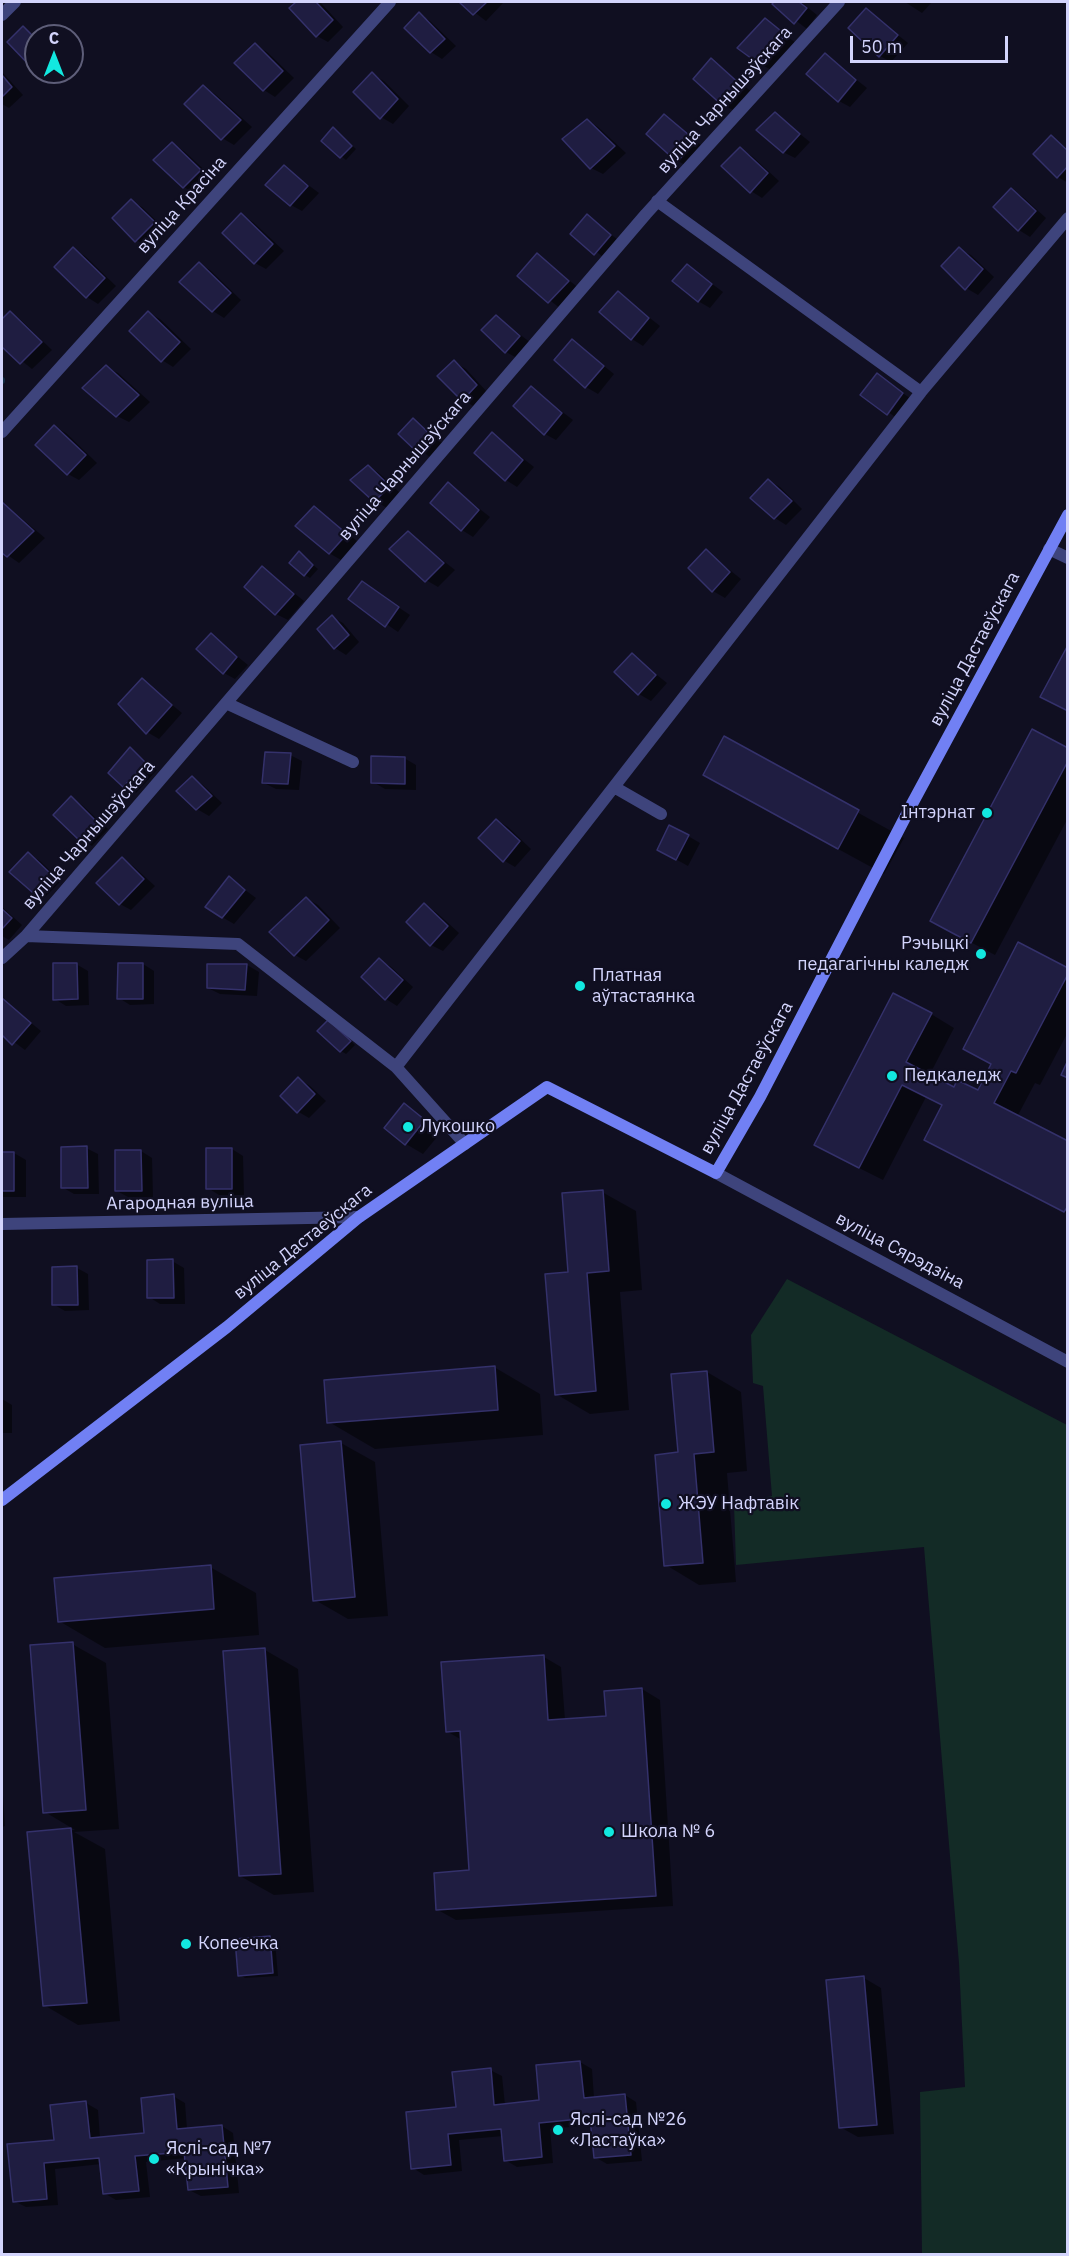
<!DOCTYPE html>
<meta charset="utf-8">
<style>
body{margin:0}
#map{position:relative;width:1069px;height:2256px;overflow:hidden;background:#100f21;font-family:"IBM Plex Sans",sans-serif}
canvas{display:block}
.frame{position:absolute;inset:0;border:3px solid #d3d4fc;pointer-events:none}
.north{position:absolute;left:24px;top:24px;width:60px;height:60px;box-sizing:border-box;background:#100f21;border:2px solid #5e5e79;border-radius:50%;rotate:0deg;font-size:16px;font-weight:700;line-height:24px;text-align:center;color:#d3d4fc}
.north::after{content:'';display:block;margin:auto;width:21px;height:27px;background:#12e8e0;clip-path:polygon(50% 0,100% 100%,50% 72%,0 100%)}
.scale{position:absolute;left:850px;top:36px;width:158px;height:27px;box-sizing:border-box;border:3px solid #d3d4fc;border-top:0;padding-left:8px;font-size:18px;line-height:21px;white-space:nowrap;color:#d3d4fc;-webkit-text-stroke:4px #100f21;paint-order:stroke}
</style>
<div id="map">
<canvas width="1069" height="2256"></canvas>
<div class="frame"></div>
<div class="north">С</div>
<div class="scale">50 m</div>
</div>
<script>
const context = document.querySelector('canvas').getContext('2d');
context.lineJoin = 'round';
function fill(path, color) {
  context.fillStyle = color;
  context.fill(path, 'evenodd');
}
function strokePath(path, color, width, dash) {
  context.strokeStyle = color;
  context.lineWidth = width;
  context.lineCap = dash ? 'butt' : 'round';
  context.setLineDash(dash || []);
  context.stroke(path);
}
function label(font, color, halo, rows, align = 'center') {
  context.font = font + ' "IBM Plex Sans",sans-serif';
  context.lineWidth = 4.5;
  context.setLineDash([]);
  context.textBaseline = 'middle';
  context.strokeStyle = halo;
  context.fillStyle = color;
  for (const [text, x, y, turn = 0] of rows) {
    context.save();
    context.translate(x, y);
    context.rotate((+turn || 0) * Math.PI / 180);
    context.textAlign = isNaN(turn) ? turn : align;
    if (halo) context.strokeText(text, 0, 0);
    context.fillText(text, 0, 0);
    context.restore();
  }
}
const green = new Path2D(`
 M787 1279 1067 1425V2254H922L920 2092 965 2087 959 1963 924 1547 736 1565 734 1504 772 1496 763 1386 753 1383 751 1335Z`);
const shadow = new Path2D(`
 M298 2H320L343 27 328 42 317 36 291 8Z
 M461 2H502L503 3 486 21Z
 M775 2H801L817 15 807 29 774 4Z
 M905 2H932L922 13Z
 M866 10 908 43 891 62 880 56Z
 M419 14 430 21 456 46 442 59 431 52Z
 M765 20 796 43 771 70 759 63Z
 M23 28 36 36V69L9 42Z
 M255 45 267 52 294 78 275 97 264 90Z
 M825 55 867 88 850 107 839 101Z
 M711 60 753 93 737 112 725 106 695 79Z
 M2 72 23 95 9 108 2 104Z
 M372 74 384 81 409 106 393 124 381 117Z
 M204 87 215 94 252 127 234 145 222 138Z
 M775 114 810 142 795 158 783 152Z
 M664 116 706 149 690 168 678 161 648 134Z
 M587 120 598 127 626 153 603 174 591 168Z
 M334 129 356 149 346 160 323 141Z
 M1051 137 1068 149V183L1058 177Z
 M172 144 184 151 212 177 195 194 184 187Z
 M740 149 752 156 779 181 762 198 751 191Z
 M284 167 319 193 302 211 291 205Z
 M1012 190 1023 197 1046 218 1030 237 1019 230Z
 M131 201 142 207 165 229 148 247 136 240Z
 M241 215 253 222 284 251 266 269 255 263Z
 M587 216 622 243 607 260 572 233Z
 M73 249 85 256 116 286 98 304 87 297Z
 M959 249 971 255 994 277 978 295 966 288Z
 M537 255 580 289 561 309 519 276Z
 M199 264 210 270 241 300 224 318 213 311Z
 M688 266 723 292 710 308 698 301Z
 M618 293 660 326 643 346 632 339Z
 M10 313 21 320 52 350 32 369 2 345V321Z
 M149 313 160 319 191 349 173 367 162 360Z
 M496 316 531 343 517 358 506 352Z
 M573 341 614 374 598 394 586 387 556 360Z
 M454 362 466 369 488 393 475 407 463 400 439 376Z
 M106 367 118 373 150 402 129 422 117 416Z
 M877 375 914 401 900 420 862 395Z
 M531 388 573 420 556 440 545 434Z
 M413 420 444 444 431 458 400 434Z
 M54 426 66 433 97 463 79 480 68 474Z
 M492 434 534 467 517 487 506 480 476 453Z
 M368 466 379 473 400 493 387 508 375 501 353 480Z
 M768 480 780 487 802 509 786 525 775 518Z
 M448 484 490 517 473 537 462 530 432 503Z
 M2 502 45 538 19 563 2 551Z
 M314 507 357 541 341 560 329 553Z
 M408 533 455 570 438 587 426 580Z
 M706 551 741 579 725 598 713 591 690 568Z
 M299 553 318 569 310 578 305 575Z
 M263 568 304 601 288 620 276 614 246 586Z
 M362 583 410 615 398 632 350 599Z
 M332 617 343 623 359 642 346 655 335 648Z
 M211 635 248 665 235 679 224 673Z
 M632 655 667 683 651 701 639 694 616 672Z
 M142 680 182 713 159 739 147 732Z
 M724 739 904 838 884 874 750 801Z
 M131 749 157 770 136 793 110 773Z
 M1068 750V818L995 955 955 934Z
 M290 755 302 761 299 790 276 789 264 783Z
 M404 758 416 765V790L385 789 373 782Z
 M192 778 203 785 222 803 209 816 197 809Z
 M71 798 82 805 108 829 92 846 81 839Z
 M497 820 508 827 531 849 515 867 503 860Z
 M688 836 700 843 688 866 670 856Z
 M29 854 40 861 61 881 44 898 11 872Z
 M122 859 133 866 155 886 131 910 120 904Z
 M229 878 256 898 234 924 222 917Z
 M306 898 318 905 340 928 306 961 295 955Z
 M424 905 436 912 459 933 443 951 431 945 408 922Z
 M2 907 22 925 9 940 2 936Z
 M379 960 390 966 413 987 397 1006 386 999Z
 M76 964 88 971 89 1005 66 1006 55 999Z
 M143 964 154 971V1004L130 1005 119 998Z
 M209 965H247L259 972 257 996 220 994 208 988Z
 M1068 969V1032L1040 1085 1035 1083 1017 1117 1068 1143V1214L950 1153 944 1106 926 1097 883 1180 839 1158 931 1014 954 1028 929 1076 954 1089 978 1092Z
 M2 999 41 1031 25 1050 2 1033Z
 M334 1025 355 1045 346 1054 341 1051Z
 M299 1079 310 1086 326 1101 309 1118 297 1111Z
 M404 1105 442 1131 423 1154 406 1144Z
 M86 1148 98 1154 99 1194H74L62 1187Z
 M232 1149 243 1156 244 1195H219L208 1188Z
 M141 1151 152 1158 153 1197H128L117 1191Z
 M14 1153 26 1160V1197H2V1154Z
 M602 1192 636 1211 642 1290 620 1292 629 1410 590 1414 556 1394 569 1274Z
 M172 1261 184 1268 185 1304H160L149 1297Z
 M77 1268 88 1274 89 1310 65 1311 53 1304Z
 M494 1367 540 1394 543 1435 375 1449 329 1422Z
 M707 1372 741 1392 747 1471 727 1473 736 1582 699 1585 666 1565 679 1454Z
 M2 1399 12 1405V1433H2Z
 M341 1443 375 1462 388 1616 348 1619 315 1600Z
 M210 1567 256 1593 259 1635 105 1648 59 1621Z
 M72 1644 106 1663 119 1829 74 1832 105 1849 120 2021 78 2025 44 2005 29 1834 75 1830 45 1812Z
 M265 1650 298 1669 314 1892 274 1895 240 1876Z
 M544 1657 561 1667 565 1720 608 1717 606 1692 642 1689 660 1700 673 1906 456 1920 438 1910 471 1872 462 1740 448 1732Z
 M2 1781 5 1826 2 1827Z
 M269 1938 275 1941 278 1976 245 1978 240 1975Z
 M864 1978 881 1988 894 2134 858 2137 840 2127Z
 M580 2062 592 2069 594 2098 625 2095 636 2102 642 2161 607 2164 595 2157 592 2125 550 2129 553 2163 517 2167 505 2160 503 2136 459 2140 462 2171 424 2175 413 2168 490 2070 502 2076 505 2105 541 2102Z
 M173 2096 185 2103 187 2129 222 2126 233 2133 239 2193 201 2196 189 2190 186 2158 146 2162 150 2197 116 2200 104 2193 101 2164 55 2169 58 2205 26 2207 14 2201 55 2141 86 2103 98 2110 100 2138 146 2134Z`);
const stream = new Path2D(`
 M2 380V381`);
const building = new Path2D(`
 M296 2H316L333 20 316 37 289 8Z
 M459 2H487L473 15Z
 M774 2H799L807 8 794 24 772 4Z
 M866 8 898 35 879 57 848 28Z
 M419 12 445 39 430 53 404 28Z
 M765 18 786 35 759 64 737 48Z
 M23 26 36 39V65L32 68 7 42Z
 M255 43 283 71 263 91 234 63Z
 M825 53 856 80 838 102 806 74Z
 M711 58 742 86 724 107 693 79Z
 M372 72 398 99 380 119 353 92Z
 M2 75 12 87 2 97Z
 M203 85 241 120 221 140 184 104Z
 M775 112 800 134 783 153 756 130Z
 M664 114 696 141 677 162 646 134Z
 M587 119 615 146 590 169 562 139Z
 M333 127 352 146 340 158 321 141Z
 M1051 135 1068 151V166L1057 178 1033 154Z
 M172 142 201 170 183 188 153 160Z
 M740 147 768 173 750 193 721 166Z
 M284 165 308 186 290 206 265 185Z
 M1011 188 1036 211 1018 231 993 207Z
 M131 199 155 222 135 242 112 218Z
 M241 213 273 244 254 264 222 233Z
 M587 214 611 235 594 255 570 234Z
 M73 247 105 278 86 298 54 267Z
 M959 247 983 269 965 290 941 266Z
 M537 253 569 281 548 303 517 276Z
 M199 262 231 293 212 312 179 282Z
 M687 264 712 284 698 302 672 281Z
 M618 291 649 318 631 340 599 312Z
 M10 311 42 342 20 364 2 347V319Z
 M148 311 180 342 161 362 129 331Z
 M496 315 520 336 505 353 481 330Z
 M572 339 604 366 585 388 554 360Z
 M454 360 477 385 462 401 437 376Z
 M106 365 139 395 116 417 82 388Z
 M877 373 903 393 887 415 860 395Z
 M531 386 562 413 544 435 513 406Z
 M413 418 433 437 418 453 398 434Z
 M54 425 86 455 67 475 35 445Z
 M492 432 523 460 505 481 474 453Z
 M368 465 390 486 374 502 350 480Z
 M768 479 792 501 774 519 750 498Z
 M448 482 479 510 461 531 430 503Z
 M2 502 34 531 7 557 2 553Z
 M314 506 347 534 329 554 295 526Z
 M408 531 444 563 425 582 389 549Z
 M706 549 730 572 712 592 688 568Z
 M299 551 313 565 304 576 289 563Z
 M262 566 294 594 275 615 244 587Z
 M362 581 399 607 385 627 348 599Z
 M332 615 349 635 334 649 317 629Z
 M211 633 237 657 223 674 196 649Z
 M1068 645V711L1040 697Z
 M632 653 656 675 638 695 614 672Z
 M142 678 172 705 146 734 118 704Z
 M1032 729 1068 748V761L971 943 930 921Z
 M724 736 859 810 838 849 703 775Z
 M130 747 146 763 123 787 108 773Z
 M265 752 291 753 288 784 262 783Z
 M371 756 405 757V784L371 783Z
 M192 776 212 796 196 810 176 791Z
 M71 796 97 822 80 841 53 815Z
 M496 819 520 841 503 862 478 838Z
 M669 825 689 835 676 860 657 850Z
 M28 852 51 874 32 892 9 872Z
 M122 857 144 879 119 905 96 883Z
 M229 876 245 890 222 918 205 907Z
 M306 897 329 920 294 956 269 932Z
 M424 903 448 926 430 946 406 922Z
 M2 909 12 918 2 929Z
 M1018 942 1068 968V974L1016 1073 1011 1071 994 1103 1068 1141V1206L1064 1212 924 1140 942 1105 902 1085 859 1168 814 1145 893 993 932 1013 906 1062 954 1087 957 1080 978 1090 991 1064 963 1049Z
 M379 958 403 980 385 1000 361 977Z
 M53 963H77L78 999 53 1000Z
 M118 963H143V999H117Z
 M207 964H247L245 990 207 988Z
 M2 998 31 1023 12 1045 2 1035Z
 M328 1020 351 1041 340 1052 317 1031Z
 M1068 1060V1078L1061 1075Z
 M298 1077 315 1094 297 1113 280 1096Z
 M404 1103 425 1120 405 1145 384 1128Z
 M87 1146 88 1188H61V1147Z
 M206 1148H232V1189H206Z
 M115 1150H141L142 1191H115Z
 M2 1152H14V1191H2Z
 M603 1190 609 1271 587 1273 596 1391 555 1395 545 1274 568 1272 562 1193Z
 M173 1259 174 1298H147V1260Z
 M77 1266 78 1305H52V1267Z
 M495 1366 498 1410 327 1423 324 1380Z
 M707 1371 714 1452 694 1454 703 1563 664 1566 655 1455 678 1452 671 1374Z
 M341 1441 355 1597 313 1601 300 1445Z
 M211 1565 214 1609 58 1622 54 1578Z
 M73 1642 86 1810 43 1813 30 1645Z
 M265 1648 281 1874 239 1876 223 1651Z
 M544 1655 548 1720 606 1716 604 1691 642 1688 656 1896 436 1910 434 1873 469 1870 460 1731 446 1732 441 1662Z
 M71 1828 87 2003 43 2006 27 1832Z
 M270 1936 273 1973 238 1976 235 1939Z
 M864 1976 877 2125 839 2128 826 1980Z
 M580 2061 584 2098 625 2094 631 2155 594 2158 590 2118 539 2123 542 2157 504 2161 501 2129 448 2134 451 2165 411 2169 406 2112 456 2107 452 2072 491 2068 494 2105 539 2100 536 2065Z
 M174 2094 177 2129 222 2125 228 2187 188 2190 184 2152 135 2156 139 2191 103 2194 99 2158 44 2163 47 2199 13 2202 7 2144 54 2140 50 2105 86 2101 90 2138 144 2133 141 2098Z`);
const street = new Path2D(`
 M2 15 15 2
 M657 201 921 392
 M2 432 390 2
 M1049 549 1068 558
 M226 703 353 762
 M614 787 661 814
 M26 936 238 944 396 1067 465 1144
 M2 958 26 936 646 214 839 2
 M396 1067 921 392 1068 218
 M716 1173 1068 1362
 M2 1224 359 1217`);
const secondary = new Path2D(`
 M2 1500 227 1327 359 1217 547 1087 716 1173 760 1097 912 804 1068 515`);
const markers = [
 [987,813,6,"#12e8e0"],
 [981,954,6,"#12e8e0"],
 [580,986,6,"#12e8e0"],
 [892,1076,6,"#12e8e0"],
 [408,1127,6,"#12e8e0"],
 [666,1504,6,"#12e8e0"],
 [609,1832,6,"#12e8e0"],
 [186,1944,6,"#12e8e0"],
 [558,2130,6,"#12e8e0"],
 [154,2159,6,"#12e8e0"]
];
const streetNames = [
 ["вуліца Чарнышэўскага",725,100,-48],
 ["вуліца Красіна",182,205,-48],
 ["вуліца Чарнышэўскага",405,466,-49],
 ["вуліца Дастаеўскага",975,649,-62],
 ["вуліца Чарнышэўскага",89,835,-49],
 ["вуліца Дастаеўскага",747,1078,-61],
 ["Агародная вуліца",180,1203,-1],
 ["вуліца Дастаеўскага",303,1242,-39],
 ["вуліца Сярэдзіна",900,1251,28]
];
const poiNames = [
 ["Інтэрнат",975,813,"right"],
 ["Рэчыцкі",969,944,"right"],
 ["педагагічны каледж",969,965,"right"],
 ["Платная",592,976],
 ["аўтастаянка",592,997],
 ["Педкаледж",904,1076],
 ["Лукошко",420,1127],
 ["ЖЭУ Нафтавік",678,1504],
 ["Школа № 6",621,1832],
 ["Копеечка",198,1944],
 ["Яслі-сад №26",570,2120],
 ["«Ластаўка»",570,2141],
 ["Яслі-сад №7",166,2149],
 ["«Крынічка»",166,2170]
];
fill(green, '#132b26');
fill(shadow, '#0007');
strokePath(stream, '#112b43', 6);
fill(building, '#1f1d41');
strokePath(building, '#34316b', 1.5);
strokePath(street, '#3e447c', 12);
strokePath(secondary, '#7180f4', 12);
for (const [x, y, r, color] of markers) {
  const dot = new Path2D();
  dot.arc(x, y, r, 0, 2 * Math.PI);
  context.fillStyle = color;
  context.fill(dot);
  strokePath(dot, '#100f21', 2);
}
label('18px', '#d3d4fc', '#100f21', streetNames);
label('18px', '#d3d4fc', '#100f21', poiNames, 'left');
</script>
